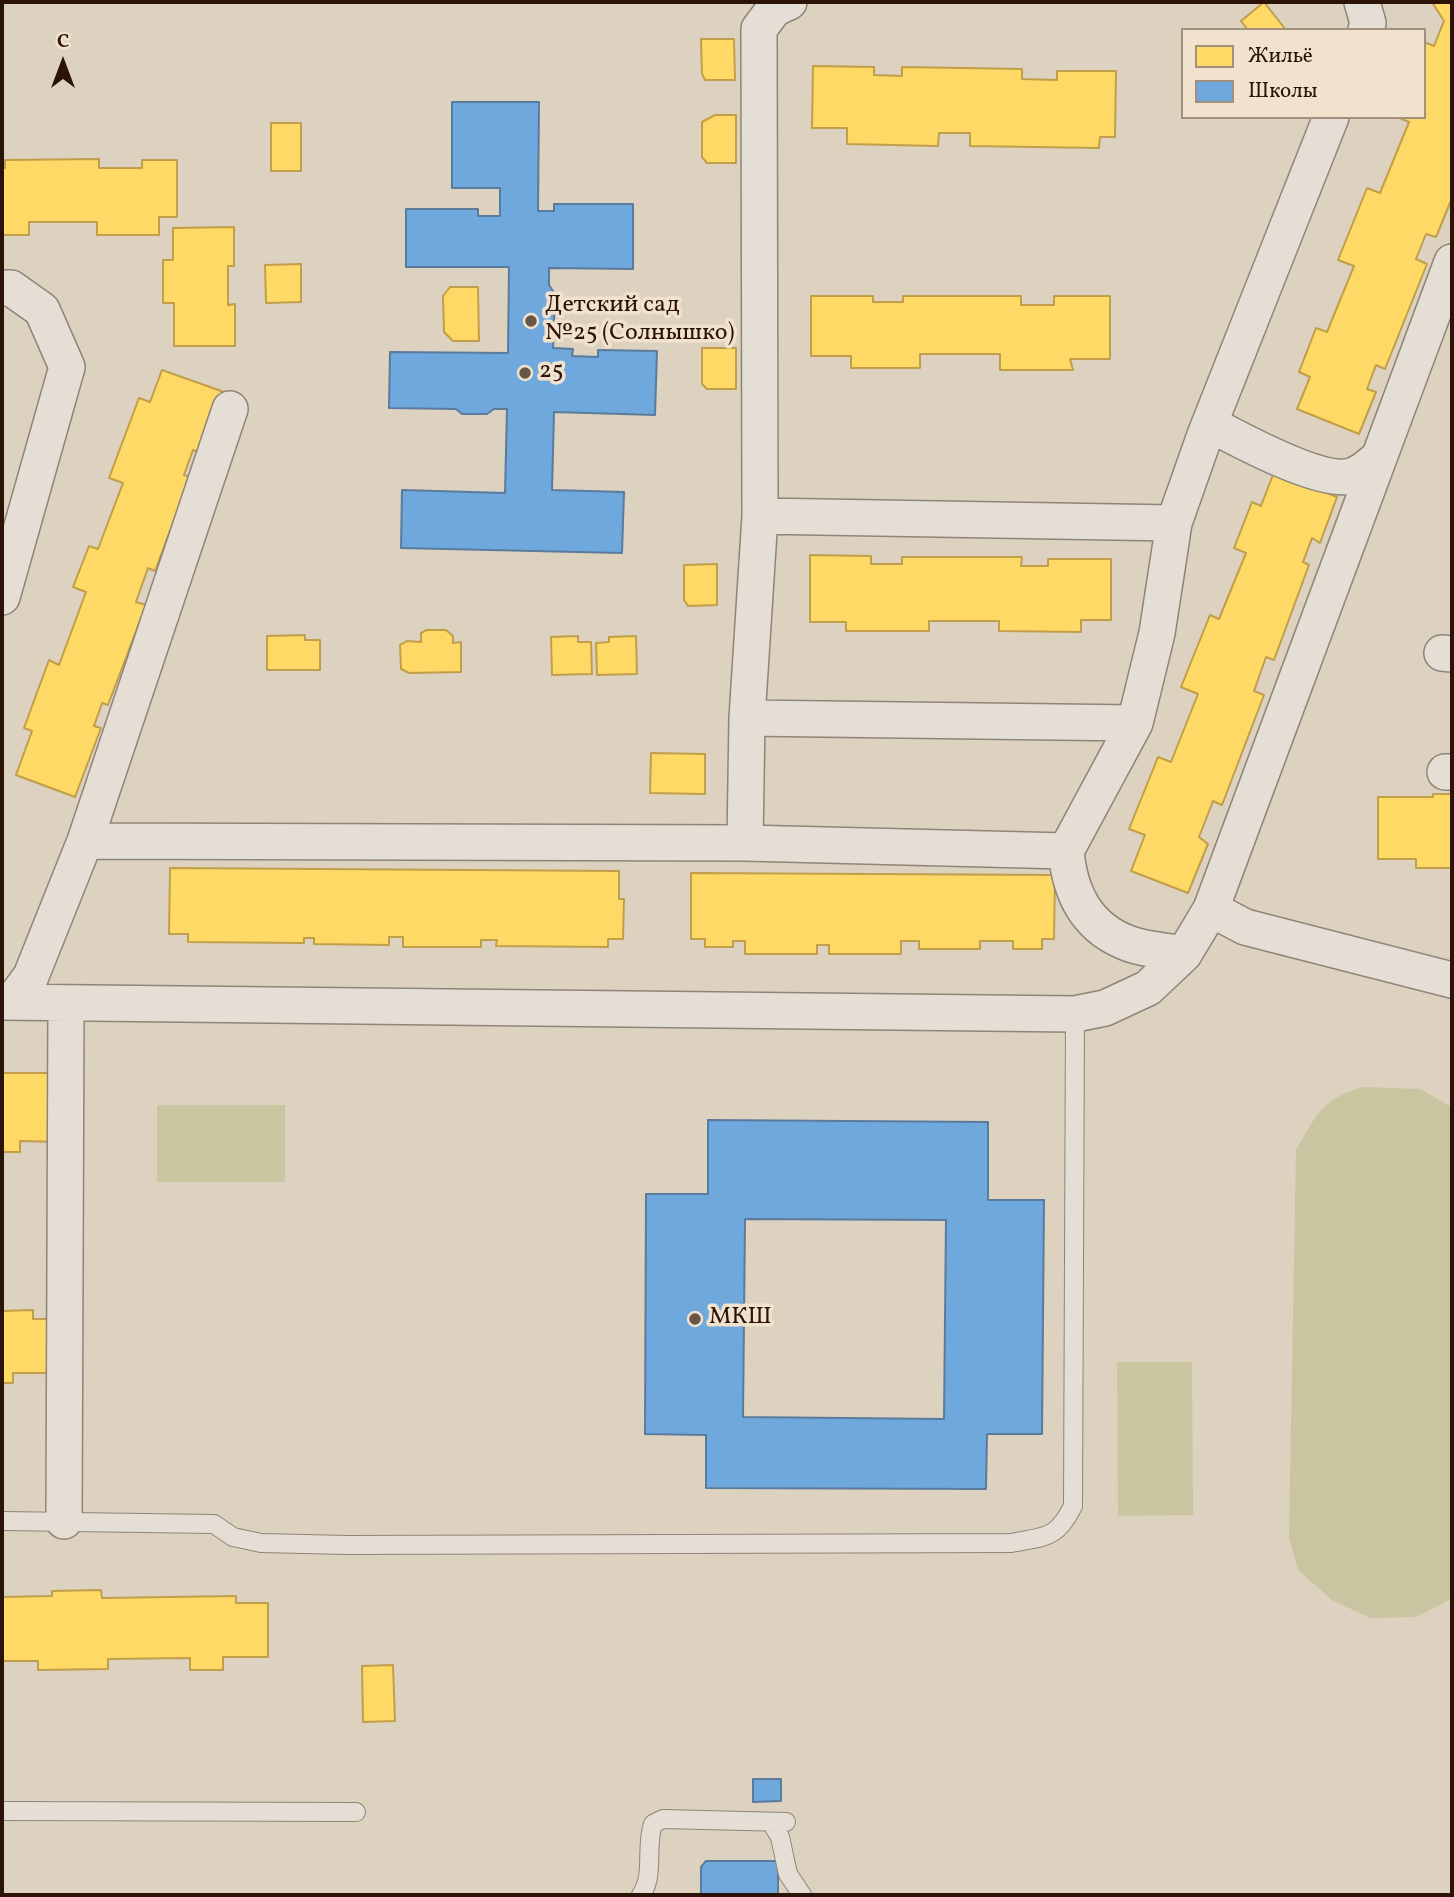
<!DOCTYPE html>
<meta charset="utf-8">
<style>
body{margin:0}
#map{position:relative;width:1454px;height:1897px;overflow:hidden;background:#ddd1bf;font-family:Vollkorn,serif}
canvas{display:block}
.frame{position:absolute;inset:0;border:4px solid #2c1307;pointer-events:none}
.legend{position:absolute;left:1181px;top:28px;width:245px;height:91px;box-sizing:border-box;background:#f1e2cd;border:2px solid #a28f7e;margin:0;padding:9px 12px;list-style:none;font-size:21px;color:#2c1307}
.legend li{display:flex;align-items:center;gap:14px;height:35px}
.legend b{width:35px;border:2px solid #a28f7e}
.north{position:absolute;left:28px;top:28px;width:70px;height:70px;-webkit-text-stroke:5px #f1e2cd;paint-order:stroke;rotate:0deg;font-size:19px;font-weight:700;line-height:28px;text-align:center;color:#2c1307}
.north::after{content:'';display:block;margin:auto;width:24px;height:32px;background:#2c1307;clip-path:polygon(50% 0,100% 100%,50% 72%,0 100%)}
</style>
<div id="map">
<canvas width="1454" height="1897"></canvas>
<div class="frame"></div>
<ul class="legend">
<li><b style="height:19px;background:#ffd966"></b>Жильё</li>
<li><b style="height:19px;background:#6fa8dc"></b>Школы</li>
</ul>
<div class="north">С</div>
</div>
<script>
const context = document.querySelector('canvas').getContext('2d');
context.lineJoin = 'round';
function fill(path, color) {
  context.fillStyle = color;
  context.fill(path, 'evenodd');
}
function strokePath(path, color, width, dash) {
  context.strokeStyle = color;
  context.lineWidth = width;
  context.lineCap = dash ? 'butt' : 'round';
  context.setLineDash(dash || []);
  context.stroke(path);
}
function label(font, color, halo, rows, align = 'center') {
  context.font = font + ' Vollkorn,serif';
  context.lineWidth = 7;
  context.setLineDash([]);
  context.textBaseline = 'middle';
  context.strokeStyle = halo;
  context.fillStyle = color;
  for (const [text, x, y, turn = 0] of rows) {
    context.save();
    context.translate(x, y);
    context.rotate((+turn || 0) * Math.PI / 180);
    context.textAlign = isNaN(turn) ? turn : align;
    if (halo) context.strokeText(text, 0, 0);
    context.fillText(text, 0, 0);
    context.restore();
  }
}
const green = new Path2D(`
 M1362 1087 1420 1089 1452 1107V1596L1449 1600 1416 1617 1370 1618 1332 1600 1298 1570 1289 1537 1296 1150C1317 1114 1321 1100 1362 1087Z
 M157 1105H285V1182H157Z
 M1117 1362H1192L1193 1515 1118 1516Z`);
const homes = new Path2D(`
 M1264 2 1286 30H1248L1241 21Z
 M1432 2H1452V198L1436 237 1426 234 1416 259 1427 264 1385 369 1376 365 1367 389 1376 392 1359 434 1297 409 1310 377 1299 372 1316 328 1327 332 1354 266 1338 260 1367 188 1380 193 1409 122 1397 117H1424V42L1434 46 1444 21Z
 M701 39H734L735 80H705L702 74Z
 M813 66 874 67V75L902 76V67L1022 69V79L1057 80V71H1116L1115 137H1100L1099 148 970 146V133H939L938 146 847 144V128H812Z
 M715 115H736V163H707L702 157V122Z
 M271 123H301V171H271Z
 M99 159V168H142V160H177V217H159V235H97V222H29V235H2V168H5V160Z
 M234 227V266H228V305L235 304V346H174V303H163V260H173V228Z
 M301 264V302L266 303 265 265Z
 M450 287H478L479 341H453L444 332 443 296Z
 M811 296H873V302H903V296H1021V305H1054V296H1110V359H1070L1073 370H1000V354H920V368H851V356H811Z
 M702 348H736V389H707L702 384Z
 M162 370 224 392 202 453 193 450 184 475 190 477 155 571 148 568 136 602 146 605 108 705 102 703 94 726 101 728 75 797 16 775 32 731 24 728 49 660 59 665 86 592 73 587 89 546 98 549 123 483 109 478 139 398 150 402Z
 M1274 472 1337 497 1320 543 1312 538 1303 562 1309 565 1274 660 1266 657 1254 691 1264 695 1222 805 1213 801 1199 837 1208 844 1188 893 1131 871 1145 835 1129 829 1158 757 1171 762 1198 694 1181 687 1210 615 1219 619 1246 553 1234 548 1252 502 1261 506Z
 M810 555 871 556V564H902V557H1022L1021 566H1048V559H1111V620H1081V632L999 631V621H929V631H846V622H810Z
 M717 564V605L688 606 684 600V565Z
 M427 630H446L453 636V643L461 642V672L409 673 401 669 400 645 407 641 421 642V633Z
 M305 635V640H320V670H267V636Z
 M578 636V642H591L592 674 552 675 551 637Z
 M636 636 637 674 597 675 596 643 609 642V637Z
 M651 753 705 754V794L650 793Z
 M1433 794H1452V868H1416V859H1378V797H1433Z
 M170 868 619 871V899H624L623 939H608V947L496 946 497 940H481V947H403V937H389V945L314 944V938H304V943L188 942V934H169Z
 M691 873 1055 875 1054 939H1042V949H1013V941H980V949H919V941H901V954H829V945H817V954H745V941H733V947H705V939H691Z
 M2 1073H60L59 1142 20 1141V1152H2Z
 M33 1310V1319H50L51 1373H13V1383H2V1311Z
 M101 1590 102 1598 236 1596V1603H268V1657H223V1670H190V1658L108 1659V1669L38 1670V1661H2V1597L52 1596V1591Z
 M393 1665 395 1721 363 1722 362 1666Z`);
const schools = new Path2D(`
 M452 102H539L538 211H554V204H633V269L549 268V285L555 294 553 348 573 349 572 356 598 357V350L657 351 655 415 554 412 552 490 624 492 622 553 401 548 402 490 505 493 507 409H494L487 414H462L456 409 389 408 390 352 508 353 509 267H406V209H478V216H500V188H452Z
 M708 1120 988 1122V1200H1044L1042 1434H987L986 1489 706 1488V1435L645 1434 646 1194H708ZM745 1219 946 1220 944 1419 743 1417Z
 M753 1779H781V1801L753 1802Z
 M706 1861H778V1895H701V1867Z`);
const service = new Path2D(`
 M2 1521 214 1524 233 1537 261 1543 347 1545 1011 1543C1045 1536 1056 1540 1073 1506L1075 1014
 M2 1811 356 1812
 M771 1822 780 1837 788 1874 802 1895
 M641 1895C655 1875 645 1847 653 1824L663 1819 786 1822`);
const minor = new Path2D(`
 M1362 2 1368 23 1366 30
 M2 288H11L42 310 67 367 2 597
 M1210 424C1238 439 1321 484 1351 476 1362 473 1370 465 1378 458
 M760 516 1174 523
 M1442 653 1452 654
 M747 718 1135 723
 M1445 772H1452
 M85 841 745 843 1066 851 1135 723 1157 633 1174 523 1205 435 1331 117
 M745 843 747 718 760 516 759 29 774 9 789 2
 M1066 851C1070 895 1088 929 1130 944 1147 950 1167 951 1184 954
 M1211 909 1245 927 1452 980
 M2 1002 1075 1014 1105 1008 1148 988 1184 954 1211 909 1452 262
 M12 1002 31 976 85 841 230 409
 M64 1521 66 1004`);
const markers = [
 [531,321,7,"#6a5647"],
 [525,373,7,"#6a5647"],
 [695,1319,7,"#6a5647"]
];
const poiNames = [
 ["Детский сад",545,307],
 ["№25 (Солнышко)",545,335],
 ["25",539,373],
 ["МКШ",709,1319]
];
fill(green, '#cac5a1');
fill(homes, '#ffd966');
strokePath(homes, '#c09e4a', 2);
fill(schools, '#6fa8dc');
strokePath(schools, '#5b7b9c', 2);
strokePath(service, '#8e8579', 20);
strokePath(minor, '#8e8579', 38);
strokePath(service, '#e4ded5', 18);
strokePath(minor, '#e4ded5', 35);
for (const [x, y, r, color] of markers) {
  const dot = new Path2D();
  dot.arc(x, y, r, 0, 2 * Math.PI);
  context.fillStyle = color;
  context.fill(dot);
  strokePath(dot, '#f1e2cd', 2.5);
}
label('24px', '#2c1307', '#f1e2cd', poiNames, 'left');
</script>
